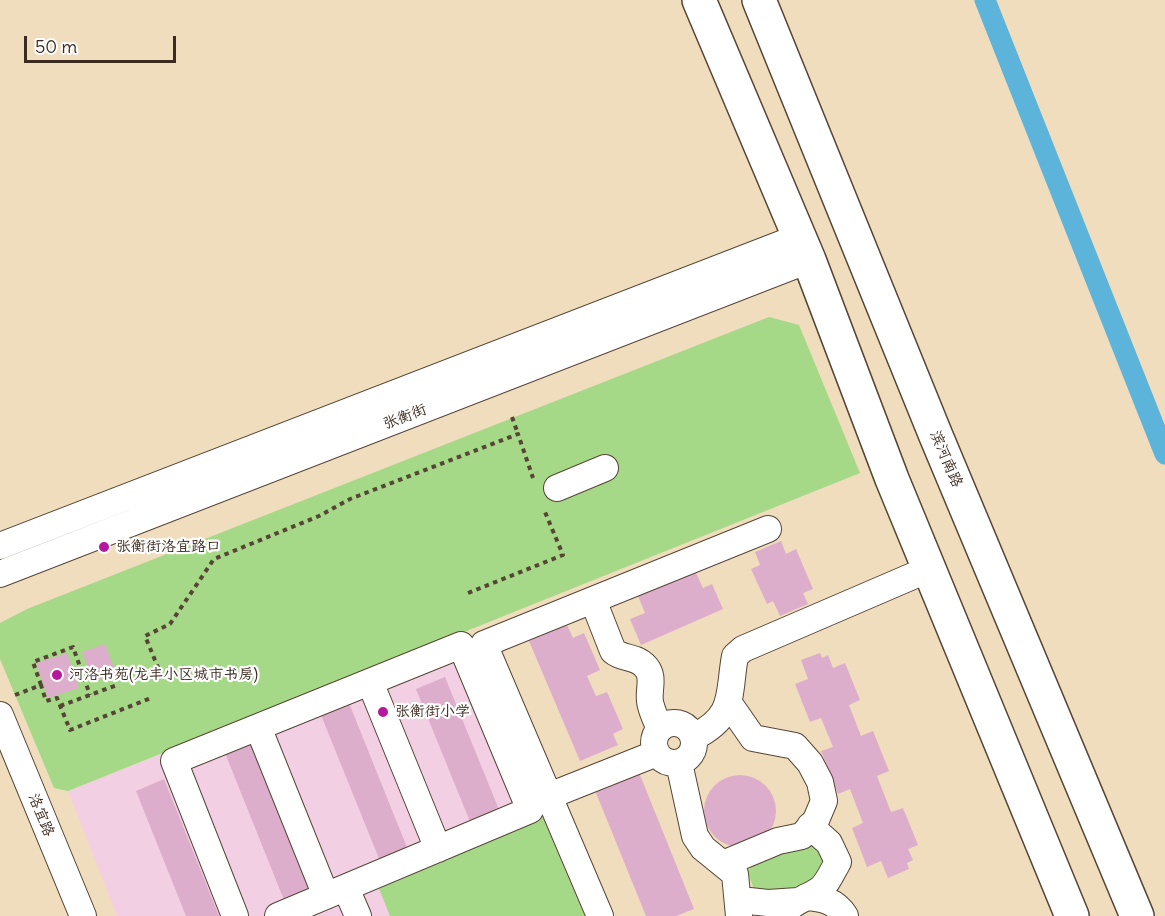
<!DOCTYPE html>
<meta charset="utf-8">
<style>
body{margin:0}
#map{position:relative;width:1165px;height:916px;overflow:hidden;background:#f0ddbd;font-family:Delius,sans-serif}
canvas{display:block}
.scale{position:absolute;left:24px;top:36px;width:152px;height:27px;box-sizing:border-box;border:3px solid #3b2a1e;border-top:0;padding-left:8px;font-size:18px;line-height:21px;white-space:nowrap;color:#3b2a1e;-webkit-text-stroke:4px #fff;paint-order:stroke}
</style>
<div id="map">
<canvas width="1165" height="916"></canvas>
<div class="scale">50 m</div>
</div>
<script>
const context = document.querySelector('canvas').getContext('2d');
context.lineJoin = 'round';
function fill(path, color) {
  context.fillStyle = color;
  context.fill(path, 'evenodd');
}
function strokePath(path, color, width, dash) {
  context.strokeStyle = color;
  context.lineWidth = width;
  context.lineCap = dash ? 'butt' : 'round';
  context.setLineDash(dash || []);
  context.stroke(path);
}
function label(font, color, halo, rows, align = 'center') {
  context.font = font + ' Delius,"LXGW WenKai TC",sans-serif';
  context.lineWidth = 4.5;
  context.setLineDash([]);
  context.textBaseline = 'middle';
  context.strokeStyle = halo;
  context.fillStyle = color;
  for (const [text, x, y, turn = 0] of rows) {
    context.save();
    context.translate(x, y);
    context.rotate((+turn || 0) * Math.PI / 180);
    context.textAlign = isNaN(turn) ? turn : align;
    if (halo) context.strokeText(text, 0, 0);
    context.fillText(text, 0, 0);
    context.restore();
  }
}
const built = new Path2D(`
 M466 633 586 916H117L68 791Z`);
const green = new Path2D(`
 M769 317 799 325 860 473 68 791 54 788 0 659V623L27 609Z
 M543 815 586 916H390L378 886Z
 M797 842 819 845 829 867 815 886 757 897 747 871 770 852Z`);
const canal = new Path2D(`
 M985 0 1165 454`);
const building = new Path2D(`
 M781 541 786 554 796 549 813 589 803 593 808 604 780 616 773 601 767 604 751 569 760 565 755 552Z
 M692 564 703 588 712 584 723 609 641 645 630 619 645 613 635 589Z
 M567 625 573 638 584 633 600 670 587 676 596 696 607 692 623 729 613 734 618 745 580 761 529 641Z
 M105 644 116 673 93 682 82 652Z
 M67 653 79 688 48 698 36 663Z
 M820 653 822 658 828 655 833 668 845 663 860 700 849 705 861 736 873 731 889 771 877 776 891 812 903 808 918 845 908 849 913 860 907 863 909 869 888 878 881 861 867 867 852 828 863 823 850 789 838 794 821 751 833 747 821 718 810 722 795 684 808 679 801 660Z
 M445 677 502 817 473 829 416 689Z
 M349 703 408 850 380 861 321 715Z
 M253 742 312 889 284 900 225 753Z
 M638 770 694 909 676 916H646L594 788Z
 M704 811a36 36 0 1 1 72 0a36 36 0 1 1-72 0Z
 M164 779 219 916H186L136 791Z`);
const path = new Path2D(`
 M512 417 518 434
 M468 593 563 555 545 512
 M162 677 145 636 170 624 214 559 319 516 350 499 518 434 533 478
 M41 685 33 662 73 647 90 695
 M15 695 41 685 46 701 57 698 70 730 151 698
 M60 706 117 685`);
const minor = new Path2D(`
 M557 488 605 468
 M0 546 799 237
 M0 574 809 260
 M593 600 613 651C622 659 635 656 644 665 657 677 646 692 651 706 653 714 657 722 660 729
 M370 682 438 849
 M0 715 83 916
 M654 743a20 20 0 1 1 40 0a20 20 0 1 1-40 0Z
 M258 727 326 896
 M694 737C736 716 728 695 735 656L743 649 929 569
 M679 763 695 836 703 848 735 874 739 916
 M549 796 657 753
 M723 864 778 841 802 836 816 820 824 801 820 782 810 763 795 746 753 738 728 702
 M346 888 358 916
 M806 897C822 898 836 901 845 916
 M740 900 768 903 798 901
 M235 916 174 761 461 645 530 810 278 916
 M600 916 484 644 768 529
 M784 916C790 901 807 899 819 890 827 885 833 870 838 862L829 843 810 826`);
const highway = new Path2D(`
 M699 0 809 260 892 479 1072 916
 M759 0 936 436 1137 916`);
const markers = [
 [104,547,6,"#b5179e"],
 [57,675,6,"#b5179e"],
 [383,712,6,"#b5179e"]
];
const streetNames = [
 ["张衡街",405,417,-21],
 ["滨河南路",946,459,67],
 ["洛宜路",41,815,68]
];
const poiNames = [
 ["张衡街洛宜路口",116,547],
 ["河洛书苑(龙丰小区城市书房)",69,675],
 ["张衡街小学",395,712]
];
fill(built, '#f2cfe2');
fill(green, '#a5d887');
strokePath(canal, '#5db4da', 21);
fill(building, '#ddaecb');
strokePath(minor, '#564536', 28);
strokePath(highway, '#564536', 36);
strokePath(path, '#564536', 4, [4.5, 4.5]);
strokePath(minor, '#fff', 26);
strokePath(highway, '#fff', 33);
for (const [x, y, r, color] of markers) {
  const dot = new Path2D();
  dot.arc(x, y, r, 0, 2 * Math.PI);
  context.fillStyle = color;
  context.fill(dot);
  strokePath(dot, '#fff', 2);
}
label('15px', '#3b2a1e', '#fff', streetNames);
label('15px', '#3b2a1e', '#fff', poiNames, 'left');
</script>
